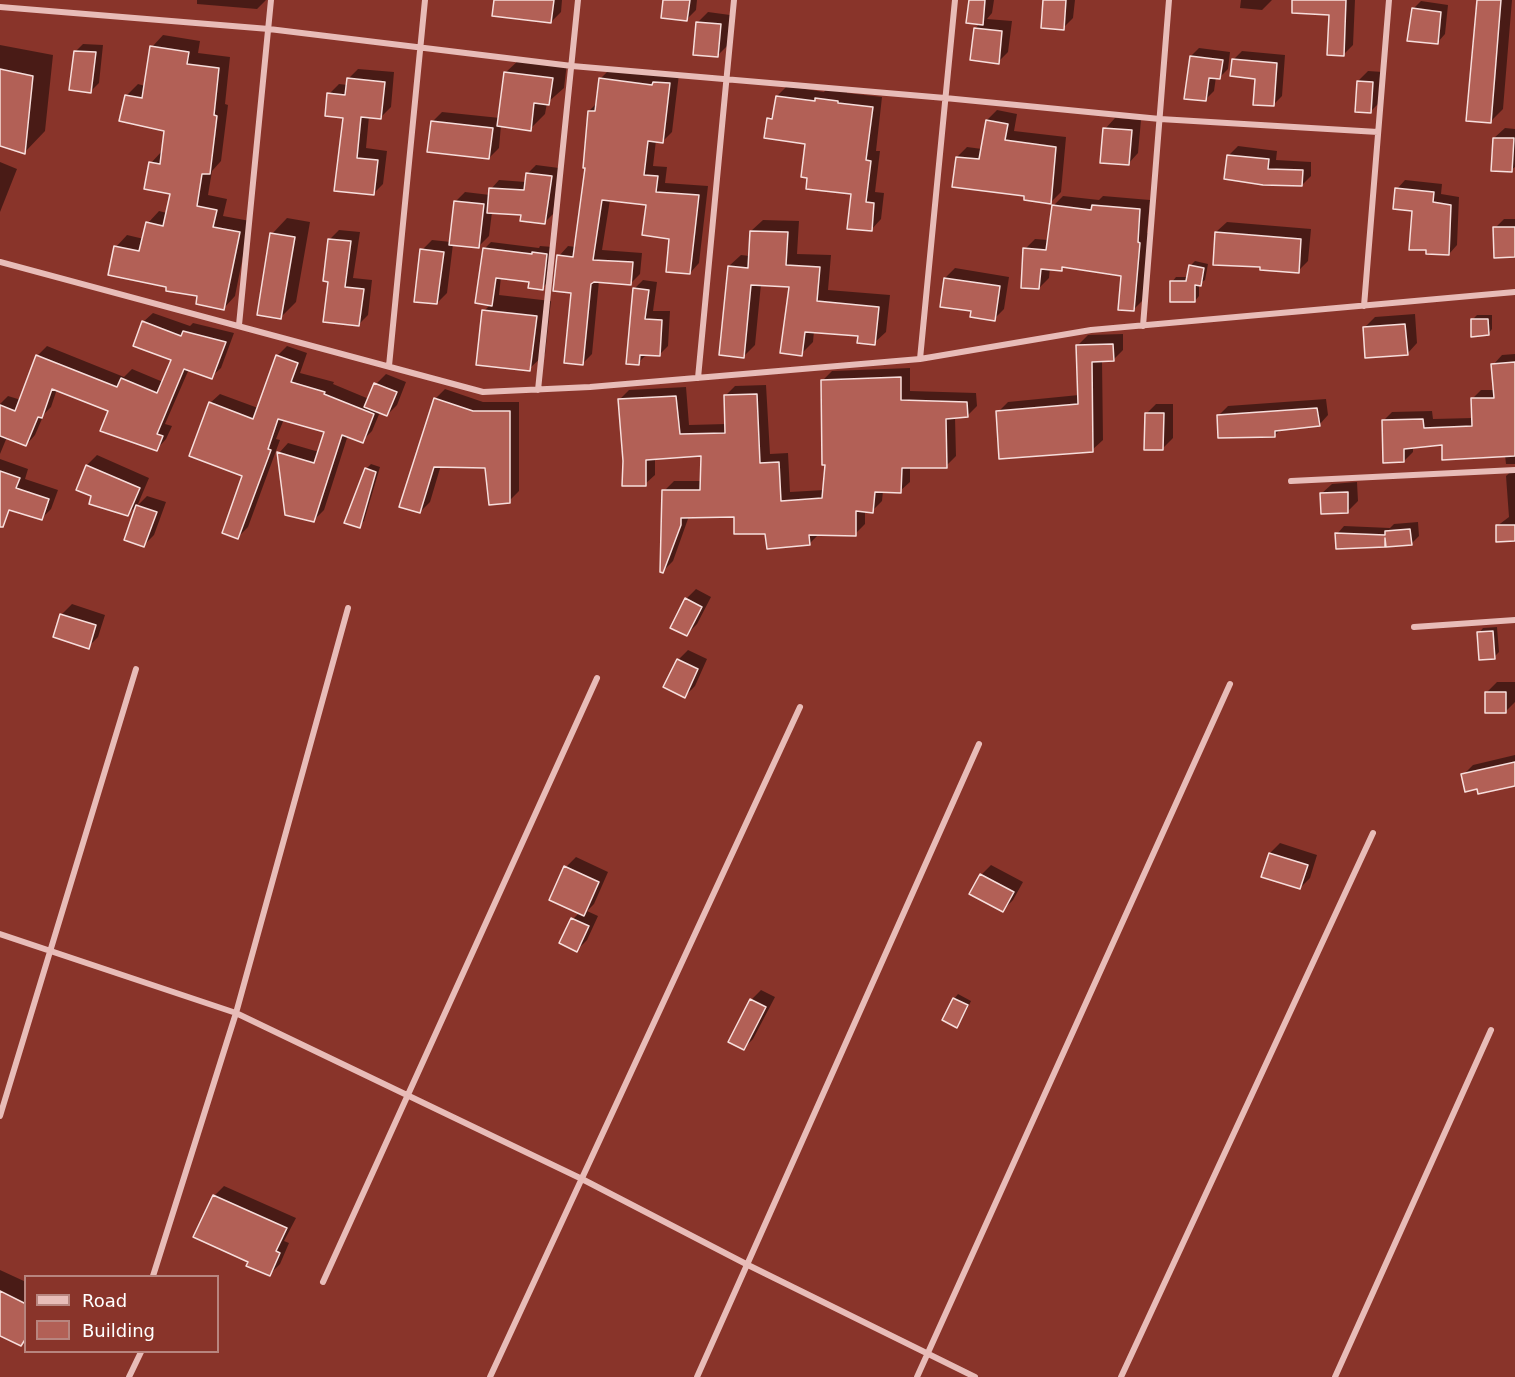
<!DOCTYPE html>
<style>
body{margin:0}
#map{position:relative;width:1515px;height:1377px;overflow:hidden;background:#89342a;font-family:"DejaVu Sans",sans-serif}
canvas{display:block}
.legend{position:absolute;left:24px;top:1275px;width:195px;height:78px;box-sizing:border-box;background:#89342a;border:2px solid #b8857f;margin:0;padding:8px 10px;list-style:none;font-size:18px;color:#fff}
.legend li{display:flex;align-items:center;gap:12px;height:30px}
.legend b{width:30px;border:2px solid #b8857f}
</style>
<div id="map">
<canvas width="1515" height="1377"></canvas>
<ul class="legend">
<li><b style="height:8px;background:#e8bcb8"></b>Road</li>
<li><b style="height:16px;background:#b26056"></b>Building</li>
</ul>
</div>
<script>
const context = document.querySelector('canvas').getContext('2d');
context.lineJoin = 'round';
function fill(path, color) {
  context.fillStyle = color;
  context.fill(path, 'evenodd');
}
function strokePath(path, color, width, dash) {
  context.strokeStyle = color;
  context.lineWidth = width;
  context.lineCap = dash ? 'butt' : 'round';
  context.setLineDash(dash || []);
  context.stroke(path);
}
const shadow = new Path2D(`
 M197 0H266L257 9 197 4Z
 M495 0H562L561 12 551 22Z
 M665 0H697L696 10 687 19Z
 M970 0H994L992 13 987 19 1012 21 1008 52 998 62 975 29 980 23Z
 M1045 0H1075L1073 18 1063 28Z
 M1241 0H1272L1262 10 1240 8Z
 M1323 0H1355L1353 45 1343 55 1331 14Z
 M1478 0H1512L1503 109 1491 121Z
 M1421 1 1448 5 1445 34 1438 42 1413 9Z
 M708 12 730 15 727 46 717 56 698 22Z
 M163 35 200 41 198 53 230 57 225 104 228 105 221 161 212 171 208 195 227 199 223 216 250 221 235 296 224 308 199 295 168 286 116 247 127 235 144 239 148 223 159 211 167 213 172 193 151 163 162 151 166 129 126 96 138 84 145 86 152 47Z
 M83 44 103 45 99 83 91 91 75 52Z
 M0 45 53 55 45 131 25 152 0 145Z
 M1199 48 1230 52 1228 69 1220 77H1216L1214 91 1206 99 1191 56Z
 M1242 51 1285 55 1282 96 1273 105 1257 77 1233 60Z
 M521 58 567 63 564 88 547 103 545 114 530 129 501 125 499 148 489 158 432 122 442 112 500 118 505 73Z
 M358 69 394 72 391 107 381 117 369 116 366 148 387 151 383 184 373 194 336 189 345 117 329 94 339 84 348 85V79Z
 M610 69 679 74 672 132 663 141 656 140 653 166 667 167 665 183 708 186 699 263 690 273 670 238 648 204 610 200 602 250 642 253 640 274 631 283 599 281 592 354 583 363 573 292 559 256 568 246 576 247 586 167 589 111 597 103 600 79Z
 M1368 71 1383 72 1381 101 1371 111 1358 81Z
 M787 86 824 92 827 88 847 91V93L882 97 876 151H880L875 192 884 193 881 219 871 230 852 192 807 143 769 119 775 112 777 96Z
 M997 110 1017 114 1014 131 1066 137 1061 192 1051 202 957 157 967 147 982 149 987 120Z
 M1115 118 1141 120 1138 153 1128 164 1105 129Z
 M1505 128 1515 129V167L1511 170 1494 138Z
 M1238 146 1277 151 1276 160 1311 162V176L1302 185 1229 155Z
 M0 162 17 169 0 212Z
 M536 165 559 168 553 214 545 222 522 214 492 212 489 236 479 246 453 244 447 293 437 303 422 250 432 240 451 242 455 202 465 192 490 195 491 189 499 180 526 182 527 174Z
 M1405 180 1442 184 1441 194 1459 197 1457 245 1449 254 1397 189Z
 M1063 196 1099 200 1103 196 1150 200 1147 233H1150L1143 300 1133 310 1123 275 1065 266 1061 270 1050 268 1049 278 1039 288 1025 249 1035 239 1049 240 1053 206Z
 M287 218 310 222 296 302 281 317 272 234Z
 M1504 219H1515V256L1495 228Z
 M763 220 799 221 797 254 831 255 828 290 890 295 886 332 874 343 859 335 814 331 813 342 801 354 791 285 761 284 755 345 744 356 729 266 741 255 750 256 751 231Z
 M1227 222 1311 229 1308 261 1298 271 1262 266 1216 232Z
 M339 230 360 232 353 278 372 280 368 315 359 324 329 280 330 239Z
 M491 242 539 248 540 246 553 247 549 281 542 288 531 281 501 277 499 295 551 301 545 354 529 369 484 311 491 304 484 249Z
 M1195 261 1208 264 1205 280 1199 284V296L1195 301 1172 282 1176 277H1189L1190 266Z
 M955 268 1009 277 1004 309 994 319 973 310 945 278Z
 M643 280 657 282 653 311H670L668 346 659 355 647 354 638 363 634 289Z
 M153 313 190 326 193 323 234 333 221 368 211 377 189 369 165 424 172 426 166 439 157 449 110 411 57 389 51 407 44 414 35 435 26 445 7 437 0 454V404L8 396 21 400 38 355 47 346 124 377 132 369 163 382 173 359 143 322Z
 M1415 314 1417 343 1407 354 1365 327 1375 317Z
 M1477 315H1492V329L1488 334 1472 320Z
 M1123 334V350L1113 360H1102L1103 440 1092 450 998 412 1008 402 1079 395 1078 345 1088 335Z
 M287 346 307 353 300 373 334 382 333 384 369 399 376 384 386 374 406 382 397 405 387 415 380 412 372 431 362 441 348 435 324 510 314 520 279 453 288 443 319 452 326 431 284 419 276 439 280 440 248 527 238 537 244 475 210 403 220 394 258 408 277 356Z
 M1515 354V464H1506L1505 455 1443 443 1413 446V452L1404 461 1383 421 1392 412 1432 411 1433 419 1473 418 1472 399 1481 390H1495L1493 365 1502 355Z
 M910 368V391L976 393 977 406 967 416 955 417 956 456 946 466 910 467V482L900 491H883L882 501 872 511H865V524L855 534H819L809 544 767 532 735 516H689L673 561 663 571 664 491 674 481H702L703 454 655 458V475L645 484 624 461 619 400 629 390 686 387 689 425 726 424 725 396 735 386 766 385 770 454 788 453 790 492 824 490 827 464 823 380 832 371Z
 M445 389 483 402H519V491L509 501 486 467 441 465 430 502 420 512 435 399Z
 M1326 399 1328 415 1319 425 1281 429 1275 435 1219 415 1228 406Z
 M1156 404H1173V438L1163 448 1146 414Z
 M97 455 149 478 138 504 128 514 78 489 87 465Z
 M0 459 28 469 25 479 58 490 51 509 42 518 10 508H0Z
 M371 464 380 467 364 521 359 526 366 469Z
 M1515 468V542H1511L1497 526 1509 517 1506 476Z
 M1357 482 1358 501 1348 511 1321 494 1332 484Z
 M147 496 166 502 154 535 144 545 137 506Z
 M1418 522 1419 536 1411 544 1387 543 1385 546 1337 534 1344 526 1390 528 1394 524Z
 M696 589 711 597 697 624 687 634 686 599Z
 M72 604 105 615 98 637 88 647 62 614Z
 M1497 627 1499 652 1494 657 1479 633 1483 628Z
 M688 650 707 659 695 686 685 696 678 660Z
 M1497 682H1515V702L1505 712 1487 692Z
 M1515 755V785L1478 787 1463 775 1473 765Z
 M1280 843 1317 855 1310 878 1300 888 1270 853Z
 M576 857 608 872 594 904 587 911 598 916 587 940 577 950 573 919 580 912 566 867Z
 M991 865 1023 882 1013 900 1003 910 981 875Z
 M761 990 775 997 753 1039 743 1049 751 1000Z
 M958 994 971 1001 961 1021 957 1026 954 999Z
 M224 1186 296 1218 284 1241 289 1243 280 1264 270 1274 249 1262 214 1196Z
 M0 1270 26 1282V1340L21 1345 0 1334Z`);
const building = new Path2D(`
 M494 0H554L551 23 492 16Z
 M663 0H690L687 21 661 18Z
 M969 0H985L983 25 966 23Z
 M1043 0H1066L1064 30 1041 28Z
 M1292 0H1346L1344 56 1327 55 1329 15 1292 13Z
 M1477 0H1501L1491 123 1466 121Z
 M1412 8 1441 12 1438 44 1407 41Z
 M696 22 721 24 718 57 693 55Z
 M974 28 1002 31 999 64 970 60Z
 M150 46 189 52 187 64 219 68 214 115 217 116 210 174H202L197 206 217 210 213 227 240 232 224 310 196 304 197 296 166 291V287L108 275 114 246 139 251 146 222 163 226 170 194 144 189 149 162 160 164 164 131 119 121 125 95 142 98Z
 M74 51 96 52 91 93 69 90Z
 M1190 56 1223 60 1220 79 1209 78 1206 101 1184 99Z
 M1232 59 1277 63 1274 106 1253 105 1255 79 1230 76Z
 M0 69 33 76 25 154 0 146Z
 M504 72 553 78 549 105 534 103 531 131 497 126Z
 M347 78 385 82 381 119 361 117 357 158 378 160 374 195 334 191 343 118 325 116 327 93 345 95Z
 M599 78 652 85 653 82 670 83 663 143 648 141 644 175 658 176 656 192 699 195 690 274 666 272 669 239 642 235 646 205 602 200 593 260 633 262 631 285 594 282 591 284 583 365 564 363 571 293 553 291 557 255 573 257 585 168H583L588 111H595Z
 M1357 81 1373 82 1371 113 1355 112Z
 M776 96 815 101V98L838 101V103L873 107 866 160 871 161 866 202 874 203 872 231 847 229 851 194 806 189 807 178 801 177 805 144 764 138 767 118 772 119Z
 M986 120 1008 124 1005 140 1056 147 1051 204 1024 200V196L952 187 956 157 979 159Z
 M431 121 493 128 489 159 427 152Z
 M1103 128 1132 130 1129 165 1100 163Z
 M1493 138H1514L1512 172 1491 171Z
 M1227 155 1269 159 1268 169 1303 170 1302 186 1263 185 1224 179Z
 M526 173 552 176 545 224 520 221 521 215 487 213 489 188 524 190Z
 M1395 188 1434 192 1433 202 1451 205 1449 255 1426 254V250H1409L1412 211 1393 209Z
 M454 201 484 204 479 248 449 245Z
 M1052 205 1091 210 1092 205 1140 209 1138 242 1140 243 1134 311 1118 310 1121 276 1062 267V271L1041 269 1039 289 1021 288 1023 248 1046 250Z
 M1493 227H1515V257L1494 258Z
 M750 231 788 232 786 265 820 267 817 301 879 307 875 345 857 343 858 336 805 332 802 356 780 353 789 287 751 285 744 358 719 355 728 266 748 268Z
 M1215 232 1301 239 1299 273 1260 270V267L1213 265Z
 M270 233 295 237 281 319 257 315Z
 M328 239 351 241 345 287 364 289 359 326 323 322 328 282 323 281Z
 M483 248 532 254V252L547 254 543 290 528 288 529 282 496 278 492 306 475 303Z
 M420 249 444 252 437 304 414 302Z
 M1189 265 1204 268 1201 286 1195 285V302H1170V281H1186Z
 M944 278 1000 286 995 321 970 317 971 311 940 307Z
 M633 288 649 290 645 319 662 320 660 356 640 355 639 365 626 364Z
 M482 310 537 316 530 371 476 365Z
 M1471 319H1488L1489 335 1471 337Z
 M142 321 181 336 183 331 226 342 212 379 184 369 157 434 163 436 157 451 100 431 108 411 52 389 42 418 38 417 26 446 0 436V405L15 411 36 355 117 387 121 378 157 393 171 360 133 346Z
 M1405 324 1408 355 1365 358 1363 327Z
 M1113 344 1114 361 1092 362 1093 452 999 459 996 411 1078 404 1076 345Z
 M276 355 298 363 291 382 325 392 324 394 374 414 363 443 342 435 314 522 285 515 277 452 314 463 324 432 278 419 268 449 271 450 238 539 222 533 242 476 189 456 209 402 253 419Z
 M1515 362V456L1442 460V445L1404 449V462L1383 463 1382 420 1423 419 1424 428 1472 426 1471 398H1494L1491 364Z
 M901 377V400L967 402 968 417 946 419 947 468H902L901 493 875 492 873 513 856 511V536L809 535 810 545 767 549 765 534H734V517L681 518V525L663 573 660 572 662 490H700L701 456 646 460V486H622L623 461 618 399 676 396 680 434 725 433 724 395 757 394 760 463 779 462 781 501 822 498 825 465H822L821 380Z
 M374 383 397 392 387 416 364 407Z
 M434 398 473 411H510V503L489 505 485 468 434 467 420 513 399 507Z
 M1317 408 1320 426 1275 431V437L1218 438 1217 415Z
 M1145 413H1164L1163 450H1144Z
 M86 465 140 488 128 516 89 504 91 496 76 490Z
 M365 468 376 472 360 528 344 523Z
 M0 471 20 478 16 488 49 499 42 520 9 510 3 527H0Z
 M1348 492V513L1321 514 1320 493Z
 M136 505 157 512 144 547 124 540Z
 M1496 525H1515V541L1496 542Z
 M1410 529 1412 545 1386 547 1385 538V547L1336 549 1335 533 1385 535V531Z
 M685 598 702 607 687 636 670 628Z
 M60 614 96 625 89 649 53 637Z
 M1493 631 1495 659 1479 660 1477 632Z
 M677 659 698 669 685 698 663 687Z
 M1485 692H1506V713H1485Z
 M1515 762V786L1478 794 1477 789 1465 792 1461 774Z
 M1269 853 1308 865 1300 889 1261 877Z
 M564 866 599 882 584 916 549 900Z
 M980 874 1014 892 1003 912 969 894Z
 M571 918 589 926 577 952 559 943Z
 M953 998 968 1005 957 1028 942 1020Z
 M750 999 766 1007 744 1050 728 1042Z
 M213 1195 287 1228 276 1251 280 1253 270 1276 246 1266 248 1262 193 1237Z
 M0 1291 26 1304V1338L21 1346 0 1336Z`);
const minor = new Path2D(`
 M0 7 269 29 572 66 945 98 1160 119 1378 132
 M0 262 483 392 590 387 920 359 1091 330 1515 292
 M1364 306 1389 0
 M239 325 271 0
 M1143 326 1169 0
 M920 359 955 0
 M389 366 425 0
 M698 378 734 0
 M538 390 578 0
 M1291 481 1515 470
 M1414 627 1515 620
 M0 934 236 1013 582 1179 748 1265 975 1377
 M0 1116 136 669
 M153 1276 236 1013 348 608
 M323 1282 597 678
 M129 1377 141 1352
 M490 1377 800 707
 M697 1377 979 744
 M917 1377 1230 684
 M1121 1377 1373 833
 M1335 1377 1491 1030`);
fill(shadow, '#0007');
fill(building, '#b26056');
strokePath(building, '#f7dedc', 1.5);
strokePath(minor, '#e8bcb8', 6);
</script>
